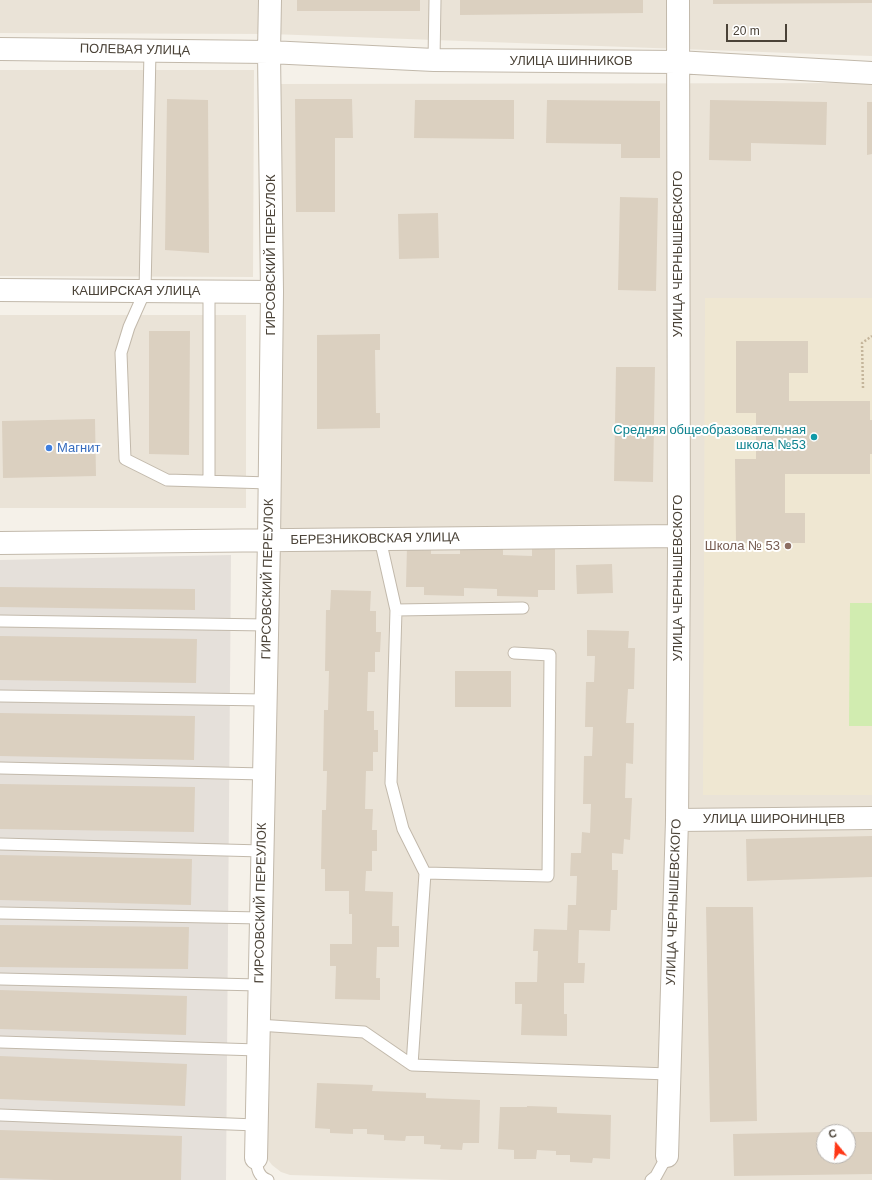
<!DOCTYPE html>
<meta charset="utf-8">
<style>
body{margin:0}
#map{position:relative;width:872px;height:1180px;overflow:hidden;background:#f5f1e9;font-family:Arial,sans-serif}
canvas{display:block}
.north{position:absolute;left:816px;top:1124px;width:40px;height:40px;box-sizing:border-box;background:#fff;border:1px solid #b7b3af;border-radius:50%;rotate:342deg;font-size:11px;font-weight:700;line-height:16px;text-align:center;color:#4a4237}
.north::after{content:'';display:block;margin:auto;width:14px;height:18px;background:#ff3716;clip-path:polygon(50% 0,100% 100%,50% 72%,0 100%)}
.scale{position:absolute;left:726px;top:24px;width:61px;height:18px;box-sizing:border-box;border:2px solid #4a4237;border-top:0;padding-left:5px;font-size:12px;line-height:14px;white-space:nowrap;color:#4a4237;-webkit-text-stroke:3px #fff;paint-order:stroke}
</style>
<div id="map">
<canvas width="872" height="1180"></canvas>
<div class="north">С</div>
<div class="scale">20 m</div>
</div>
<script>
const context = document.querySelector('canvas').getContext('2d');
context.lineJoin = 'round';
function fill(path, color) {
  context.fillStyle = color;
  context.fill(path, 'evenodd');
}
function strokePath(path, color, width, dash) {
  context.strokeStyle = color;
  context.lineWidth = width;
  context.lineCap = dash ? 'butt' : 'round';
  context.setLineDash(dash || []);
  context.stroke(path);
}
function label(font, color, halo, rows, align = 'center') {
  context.font = font + ' Arial,sans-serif';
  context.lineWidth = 4;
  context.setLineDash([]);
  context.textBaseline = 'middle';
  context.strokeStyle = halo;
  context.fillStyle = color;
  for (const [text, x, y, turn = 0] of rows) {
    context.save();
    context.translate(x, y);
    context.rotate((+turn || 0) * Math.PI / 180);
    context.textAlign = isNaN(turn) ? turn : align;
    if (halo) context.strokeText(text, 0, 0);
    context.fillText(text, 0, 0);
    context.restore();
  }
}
const residential = new Path2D(`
 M0 0H872V56L271 34 0 33Z
 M0 70H254L253 277 0 276Z
 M872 83V1180H450L290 1175 281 1172 272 1165 266 1157 263 1140 281 84ZM824 1132H848V1156H824Z
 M0 315H246V508H0Z`);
const industrial = new Path2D(`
 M231 555 226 1180H0V560Z`);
const education = new Path2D(`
 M705 298H872V795H703Z`);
const green = new Path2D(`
 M850 603H872V726H849Z`);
const building = new Path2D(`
 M297 0H420V11H297Z
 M460 0H643V13L460 15Z
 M713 0H872V3L713 4Z
 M167 99 208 100 209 253 165 250Z
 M295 99H352L353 138H335V212H296Z
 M415 100H514V139L414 138Z
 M547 100 660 101V158H621V144L546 143Z
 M710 100 827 102 826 145 751 143V161L709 160Z
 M867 102H872V154L867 155Z
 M620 197 658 198 656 291 618 290Z
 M438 213 439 258 399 259 398 214Z
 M149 331H190L189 455 149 454Z
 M380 334V350H375L376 413H380V428L317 429V335Z
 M736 341H808V373H789V401H870V420H872V454H870V474H785V513H805V543H736L735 459H756V413H736Z
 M616 367H655L653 482 614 481Z
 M95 419 96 476 3 478 2 421Z
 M407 546H431V554H460V547H503V555L532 556V548H555V590H538V597L497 596V589L464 588V596L424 595V587H406Z
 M612 564 613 593 577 594 576 565Z
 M0 587 195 589V610L0 607Z
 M331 590 371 591 370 611H376V632H381L380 652H375V672H368L367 711H374V730H378V752H373V771H366L365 809H373L372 830H377V851H372V871H366L365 891 393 892 392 926H399V947H377L376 978H380V1000L335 999 336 966H330V944H352V914H349V891H325V869H321L322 810H326L327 771H323L324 710H328L329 671H325L326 610H330Z
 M587 630 629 631 628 648H635L634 689H628L626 723H634L633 764 626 763 625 798H632L630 840 624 839 623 854 612 853V870H618L617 910H611L610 931 579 930 578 963H585L584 983H564V1014H567V1036L521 1035 522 1004H515V982H537L538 951H533L534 929 567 930 568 905H576L577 876H570L571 853H581L582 832 590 833 591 804H583L584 756H592L593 727H585L586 682H594L595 656H587Z
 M0 636 197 639 196 683 0 680Z
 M455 671H511V707H455Z
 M0 713 195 716 194 760 0 756Z
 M0 784 195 787 194 832 0 829Z
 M872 836V877L747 881 746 839Z
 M0 855 192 859 191 905 0 900Z
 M706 907H753L757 1121 710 1122Z
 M0 925 189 927 188 969 0 967Z
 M0 990 187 996 186 1035 0 1029Z
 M0 1056 187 1064 185 1106 0 1099Z
 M317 1083 373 1085 372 1091 426 1093V1098L480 1100 479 1143H463L462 1150 440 1149 441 1145 424 1144V1136H406L405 1141 384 1140V1135L367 1134V1129H353V1134L330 1133V1129L315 1128Z
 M527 1106 557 1107V1113L611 1115 610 1159 593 1158 592 1163 570 1162V1155H556V1151L537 1150 536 1159H514V1150L498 1149 500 1107H527Z
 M0 1130 182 1136 181 1180H54L0 1178Z
 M824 1132V1156H848V1132H872V1174L734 1176 733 1134Z`);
const path = new Path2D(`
 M863 388 862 343 872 336`);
const lane = new Path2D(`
 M150 51 145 291 129 327 121 353 125 459 167 480 270 483
 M434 60 435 0
 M209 481V291
 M380 539 396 610
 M0 621 267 625
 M514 653 550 655 548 876 425 873 412 1065 669 1074
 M0 696 265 700
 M0 768 264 774
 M0 844 262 851
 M425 873 403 829 391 783 396 610 523 608
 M0 913 261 918
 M0 979 259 985
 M258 1025 364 1032 412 1065
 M0 1042 258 1050
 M0 1115 256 1125
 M256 1158C257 1168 258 1177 268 1180
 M651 1180 656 1176 667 1156`);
const street = new Path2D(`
 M0 49 269 52 434 60 677 62 872 73
 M0 290 272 292
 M0 543 679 536
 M677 820 872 818
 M667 1156 677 820 679 550 678 0
 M256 1158 269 540 272 292 269 52 270 0`);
const markers = [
 [814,437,4,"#0f9aa8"],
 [49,448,4,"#3f7fe0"],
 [788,546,4,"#8d6e63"]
];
const streetNames = [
 ["ПОЛЕВАЯ УЛИЦА",135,50,1],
 ["УЛИЦА ШИННИКОВ",571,61],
 ["УЛИЦА ЧЕРНЫШЕВСКОГО",678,254,-90],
 ["ГИРСОВСКИЙ ПЕРЕУЛОК",271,255,-90],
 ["КАШИРСКАЯ УЛИЦА",136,291],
 ["БЕРЕЗНИКОВСКАЯ УЛИЦА",375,539,-1],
 ["УЛИЦА ЧЕРНЫШЕВСКОГО",678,578,-90],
 ["ГИРСОВСКИЙ ПЕРЕУЛОК",268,579,-89],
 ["УЛИЦА ШИРОНИНЦЕВ",774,819],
 ["УЛИЦА ЧЕРНЫШЕВСКОГО",674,902,-88],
 ["ГИРСОВСКИЙ ПЕРЕУЛОК",261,903,-89]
];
const cultureNames = [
 ["Средняя общеобразовательная",806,430],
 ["школа №53",806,445]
];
const shopNames = [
 ["Магнит",57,448]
];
const educationNames = [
 ["Школа № 53",780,546]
];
fill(residential, '#eae3d7');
fill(industrial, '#e5e0da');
fill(education, '#efe7d2');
fill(green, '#d1ecb0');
fill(building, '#dbd0c0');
strokePath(lane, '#c2b9ab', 13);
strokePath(street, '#c2b9ab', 24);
strokePath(path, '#c4b59b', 2.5, [2, 2]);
strokePath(lane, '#fff', 11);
strokePath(street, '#fff', 22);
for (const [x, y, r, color] of markers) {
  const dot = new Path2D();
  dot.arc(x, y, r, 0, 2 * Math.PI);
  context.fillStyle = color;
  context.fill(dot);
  strokePath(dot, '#fff', 1.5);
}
label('13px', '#4a4237', '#fff', streetNames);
label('13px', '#0d838f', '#fff', cultureNames, 'right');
label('13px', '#366cbe', '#fff', shopNames, 'left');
label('13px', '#785e54', '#fff', educationNames, 'right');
</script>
